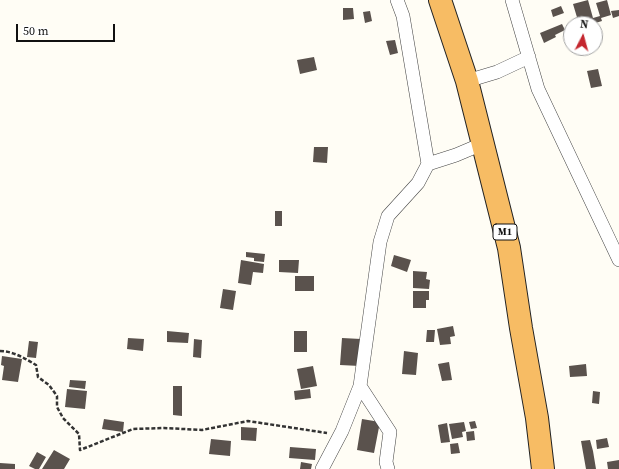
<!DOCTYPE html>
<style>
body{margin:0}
#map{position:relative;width:619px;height:469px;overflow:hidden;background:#fffdf5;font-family:"Source Serif 4",serif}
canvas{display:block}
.north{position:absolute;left:563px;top:16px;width:40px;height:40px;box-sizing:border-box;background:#fff;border:1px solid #a0a0a0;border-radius:50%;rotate:6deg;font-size:11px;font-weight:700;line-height:16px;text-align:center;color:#111}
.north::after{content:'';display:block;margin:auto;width:14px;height:18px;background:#c4262e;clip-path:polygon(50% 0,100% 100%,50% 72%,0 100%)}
.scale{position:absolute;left:16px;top:24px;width:99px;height:18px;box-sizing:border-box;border:2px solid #111;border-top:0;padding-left:5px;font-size:12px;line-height:14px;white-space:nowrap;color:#111;-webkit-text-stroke:3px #fff;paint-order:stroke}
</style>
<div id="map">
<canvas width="619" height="469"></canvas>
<div class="north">N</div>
<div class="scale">50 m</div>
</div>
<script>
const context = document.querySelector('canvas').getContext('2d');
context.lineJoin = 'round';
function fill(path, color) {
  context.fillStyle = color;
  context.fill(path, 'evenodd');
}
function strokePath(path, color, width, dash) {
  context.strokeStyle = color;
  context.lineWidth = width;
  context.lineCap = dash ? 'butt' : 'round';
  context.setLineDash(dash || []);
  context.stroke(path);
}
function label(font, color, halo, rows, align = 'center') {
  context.font = font + ' "Source Serif 4",serif';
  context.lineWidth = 4;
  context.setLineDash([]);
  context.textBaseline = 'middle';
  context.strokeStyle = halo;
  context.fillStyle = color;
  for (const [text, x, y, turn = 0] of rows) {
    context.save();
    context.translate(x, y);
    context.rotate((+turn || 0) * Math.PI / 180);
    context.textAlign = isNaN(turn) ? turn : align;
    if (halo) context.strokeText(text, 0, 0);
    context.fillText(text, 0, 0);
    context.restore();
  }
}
const building = new Path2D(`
 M588 0 593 18 600 16 596 3 607 0 611 15 601 18 602 21 592 24H579L573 4Z
 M561 6 564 13 553 17 551 10Z
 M343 8H353L354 19 343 20Z
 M619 10V16L613 18 611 11Z
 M370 11 372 21 365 23 363 12Z
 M562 24 565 30 555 35 556 37 544 43 540 33Z
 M395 40 398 53 390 55 386 41Z
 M314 57 317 70 300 74 297 60Z
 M598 69 602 86 591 88 587 71Z
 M314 147H328L327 163 313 162Z
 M275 211H282V226H275Z
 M246 252 265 254 264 262 254 261V258L246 257Z
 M394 255 411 260 407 272 391 266Z
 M241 260 264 264 263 273 253 272 251 285 238 283Z
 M279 260H299L298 273 279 272Z
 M413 271 427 272 426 279 430 280 429 289 413 288Z
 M295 276H314V291H295Z
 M223 289 236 291 233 310 220 308Z
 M413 291H429V300H426V308H413Z
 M453 326 455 336 450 337 451 344 440 345 437 329Z
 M427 330H435L434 342H426Z
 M167 331 189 333 188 343 167 342Z
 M294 331H307V352H294Z
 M128 338 144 339 143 351 127 349Z
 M342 338 361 339 360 366 340 365Z
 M194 339 202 340 201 358 193 357Z
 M29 341 38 342 36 358 27 357Z
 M404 351 418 353 416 375 402 374Z
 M2 356 22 359 18 382 2 380 4 366 1 365Z
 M449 362 452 380 442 381 438 364Z
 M586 364 587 376 570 377 569 366Z
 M313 366 317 386 301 389 297 369Z
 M70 380 86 381 85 389 69 387Z
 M173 386H182V416L173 415Z
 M67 389 87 391 85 409 65 407Z
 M310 389 311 398 295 400 294 391Z
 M593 391 600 392 599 404 592 403Z
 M104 419 124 422 123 432 102 429Z
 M362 419 380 422 374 453 357 450Z
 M475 421 477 428 471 429 469 422Z
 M464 422 466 431 462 432 463 437 452 439 449 424Z
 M447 423 450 442 441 443 438 425Z
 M241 427 257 428 256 441 241 440Z
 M474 431 475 440 467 441 466 432Z
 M607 438 609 447 597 449 596 440Z
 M211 439 231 441 230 456 209 454Z
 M590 440 593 451 596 469H586L581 441Z
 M458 443 460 453 451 454 450 444Z
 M290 447 316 449 315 460 289 458Z
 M54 450 70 459 64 469H42Z
 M37 452 46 457 39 469H35L29 466Z
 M619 460V469H608L607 462Z
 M301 462 312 464 311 469H300Z
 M0 463 15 464V469H0Z`);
const path = new Path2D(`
 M0 351C13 351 26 359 36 365L38 377 49 385 57 396V407L63 418 79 434 80 450 133 429 164 428 202 430 248 421 327 433`);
const minor = new Path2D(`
 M397 0 403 16 428 164
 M512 0 538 89 619 260
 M467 81 497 72 529 57
 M360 386 390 432 386 462 388 469
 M322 469 342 431 360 386 380 242 388 216 418 183 428 164 456 155 482 144`);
const trunk = new Path2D(`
 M440 0 467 81 509 248 521 328 537 418 543 469`);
const shields = [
 [505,232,24]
];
const shieldNames = [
 ["M1",505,232]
];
fill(building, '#5a524d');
strokePath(minor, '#444', 14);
strokePath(trunk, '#222', 24);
strokePath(path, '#333', 2.5, [4, 2]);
strokePath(minor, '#fff', 13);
strokePath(trunk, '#f7bc64', 22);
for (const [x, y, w] of shields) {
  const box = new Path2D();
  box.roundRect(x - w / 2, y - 8, w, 16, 3);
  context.fillStyle = '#fff';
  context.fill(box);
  strokePath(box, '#111', 1);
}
label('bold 10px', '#111', null, shieldNames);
</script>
